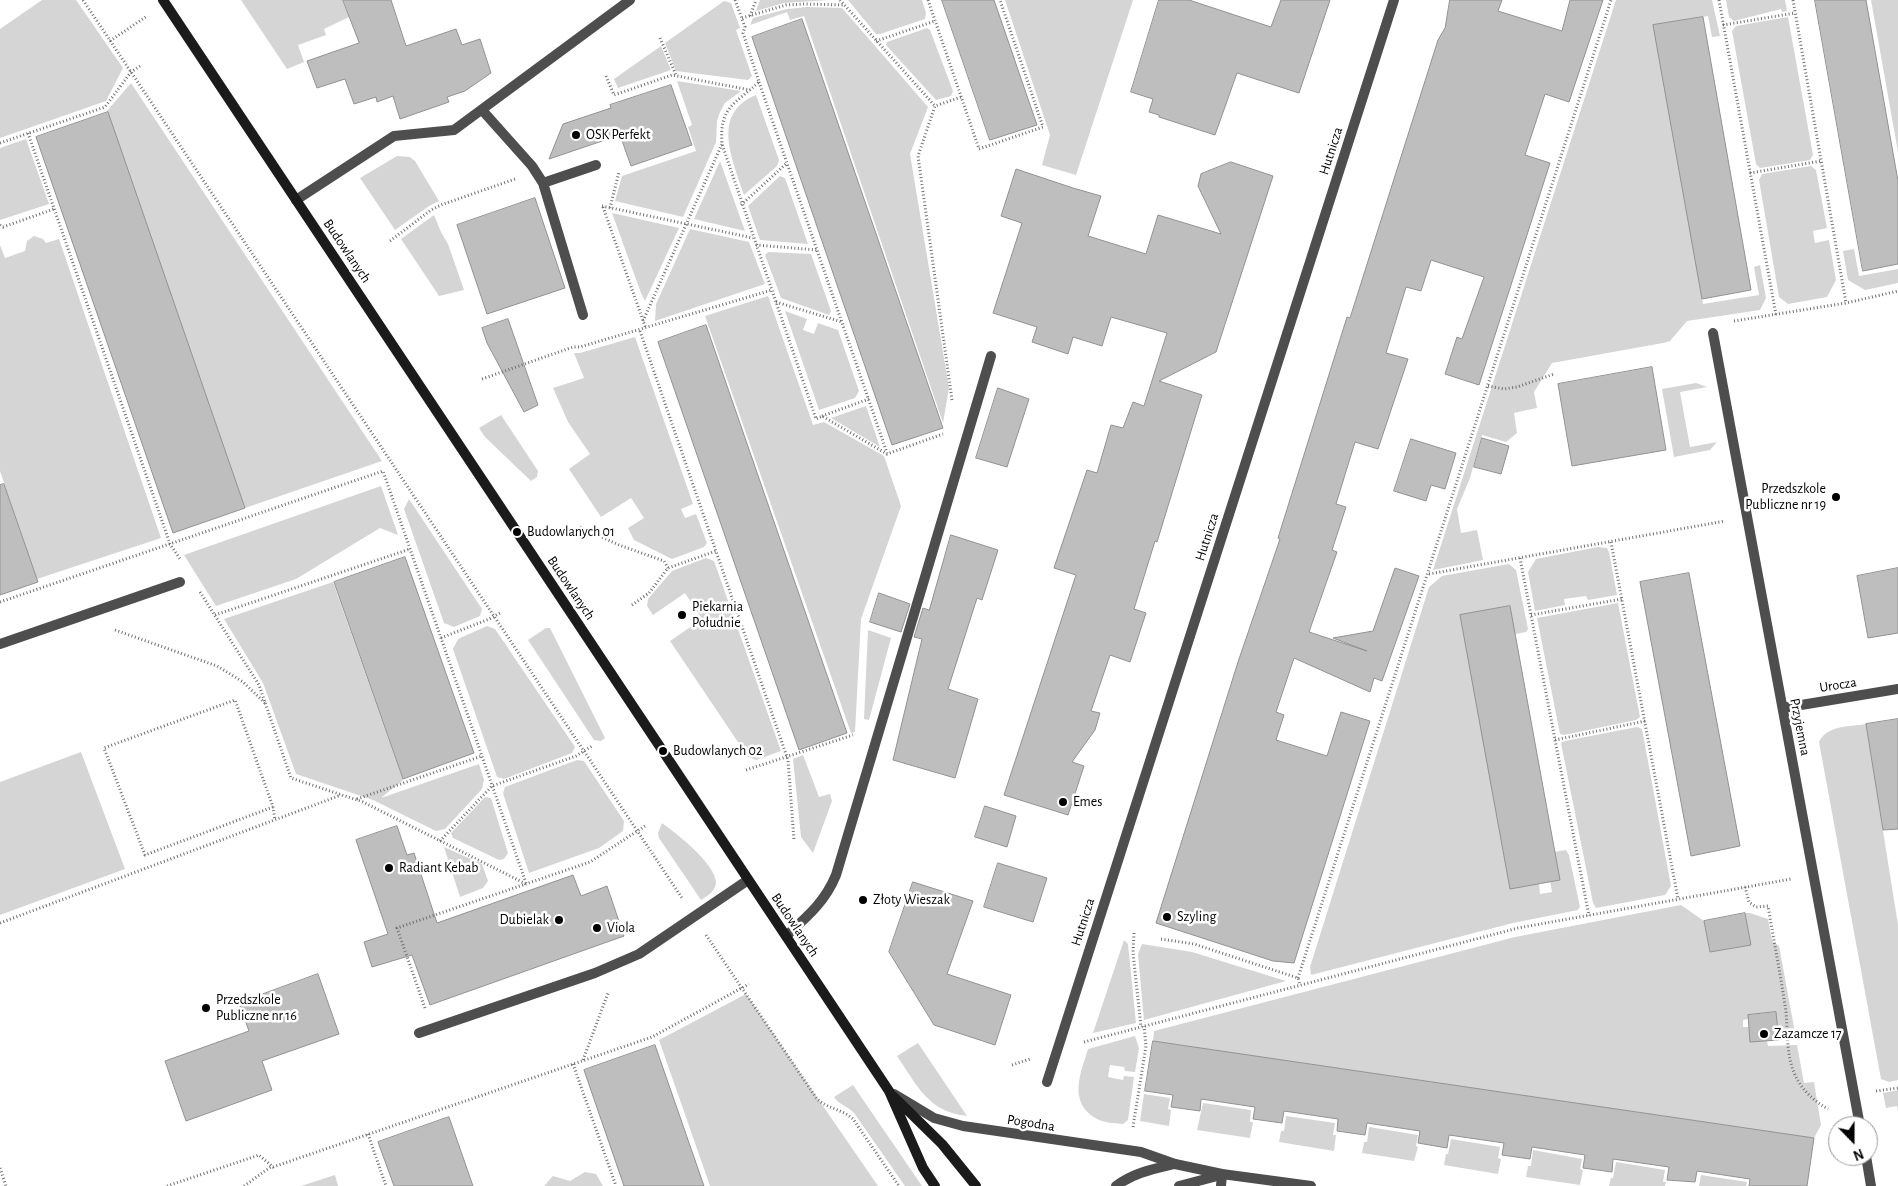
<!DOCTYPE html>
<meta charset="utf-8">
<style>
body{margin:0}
#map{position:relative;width:1898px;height:1186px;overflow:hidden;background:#fff;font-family:"Alegreya Sans",sans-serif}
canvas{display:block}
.north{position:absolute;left:1828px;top:1116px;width:50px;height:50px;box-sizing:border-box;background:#fff;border:1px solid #999;border-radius:50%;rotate:158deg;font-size:14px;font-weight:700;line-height:20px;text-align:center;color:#000}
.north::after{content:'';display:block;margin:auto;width:18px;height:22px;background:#000;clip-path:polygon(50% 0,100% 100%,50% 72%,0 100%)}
</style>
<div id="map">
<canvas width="1898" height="1186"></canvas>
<div class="north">N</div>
</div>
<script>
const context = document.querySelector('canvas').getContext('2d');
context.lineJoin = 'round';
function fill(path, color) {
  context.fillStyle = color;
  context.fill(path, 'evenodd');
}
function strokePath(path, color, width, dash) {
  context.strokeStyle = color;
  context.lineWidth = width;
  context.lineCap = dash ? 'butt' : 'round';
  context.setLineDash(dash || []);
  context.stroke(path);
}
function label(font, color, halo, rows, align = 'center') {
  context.font = font + ' "Alegreya Sans",sans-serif';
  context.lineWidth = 5;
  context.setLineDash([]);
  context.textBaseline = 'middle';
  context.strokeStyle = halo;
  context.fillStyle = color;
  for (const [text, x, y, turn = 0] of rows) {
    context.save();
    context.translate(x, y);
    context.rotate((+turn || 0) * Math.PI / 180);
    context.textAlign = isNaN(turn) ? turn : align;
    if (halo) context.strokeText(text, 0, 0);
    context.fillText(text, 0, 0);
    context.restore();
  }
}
const green = new Path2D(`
 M42 0H76L123 68 106 101 0 138V29Z
 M241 0H342L349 17 324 29 326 35 298 45 304 62 287 69Z
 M760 0H829L784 3 756 11Z
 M848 0H922L926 13 925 19 880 34H876Z
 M1005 0H1133L1076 175 1042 165 1050 135Z
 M1616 0H1712L1720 36 1712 37 1708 16 1654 26 1703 304 1759 295 1754 267 1760 265 1766 298 1760 310 1687 321 1670 341 1663 343 1552 363 1534 392 1537 408 1514 413 1517 433 1506 442 1482 435 1470 478 1457 509 1461 533 1477 530 1483 560 1433 570Z
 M1726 0H1785L1787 11 1782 12 1781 9 1734 21 1729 17Z
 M1871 0H1898V152Z
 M724 1 731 3 740 28 736 30 752 76 748 80 676 71 665 43Z
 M807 7 842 8 928 107 910 154 949 388 943 423 804 16 790 20 787 12 750 25 753 18 787 9Z
 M1788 17 1813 155 1810 160 1760 168 1756 164 1732 31 1736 26Z
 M927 28 930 30 953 91 951 96 936 100 886 45 887 42Z
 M661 46 671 70 618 88 614 79Z
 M677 81 741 91 725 103 720 112 717 121 716 142 683 217 615 201 622 176 696 151 688 127 692 125Z
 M131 83 382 461 245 508 107 111Z
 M756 95 779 160 777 166 744 195C733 160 710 114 756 95Z
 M26 139 49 204 0 220V148Z
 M397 156 410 157 415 161 439 201 429 206 395 230 360 178Z
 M720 161 745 231 694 219Z
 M1811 166 1816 170 1827 228 1813 231 1815 243 1829 240 1836 280 1827 297 1788 304 1779 297 1759 180 1762 174Z
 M780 176 785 178 808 244 760 240 748 206Z
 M612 213 679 228 645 301 641 293Z
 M434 215 441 232 448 244 464 290 439 296 401 239Z
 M690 229 749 242 765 284 655 321 656 304Z
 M34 236 43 239 46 243 59 239 161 538 37 579 0 471V245L5 258 25 251 27 241Z
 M1854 249 1859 276 1898 269V283L1865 290 1848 280 1843 251Z
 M768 252 811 254 831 311 829 315 781 298 765 255Z
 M768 296 813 425 824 422 884 456 901 506 861 619 855 732 851 733 705 316Z
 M785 311 807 319 803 330 814 334 818 323 838 330 859 391 855 398 819 410Z
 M635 337 693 504 681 509 685 518 696 514 707 543 704 547 672 559 634 540 628 528 644 518 631 498 601 517 569 469 590 454 568 422 553 388 584 378 574 353H580Z
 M1696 383 1707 387 1680 392 1690 447 1717 442 1710 450 1674 457 1662 389Z
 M866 406 880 447 831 418Z
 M501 415 538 471 537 477 531 481 485 437 479 428Z
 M381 486 398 535 380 528 296 579 216 606 184 555Z
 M409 499 482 609 480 616 454 627 444 623 404 509Z
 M1598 547 1607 548 1609 552 1617 595 1588 600 1586 596 1564 599 1565 605 1535 611 1528 572 1536 559Z
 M706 558 714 561 781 751 756 760 748 757 670 641 702 619 685 593 653 615 647 606 648 599 672 571Z
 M1509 564 1516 570 1528 629 1526 632 1515 634 1540 894 1552 892 1550 881 1554 852 1566 850 1569 855 1580 907 1578 910 1513 923 1311 975 1310 967 1429 587 1442 576Z
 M333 582 403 780 381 798 479 764 484 780 482 789 445 829 436 831 373 800 296 774 263 683 224 619Z
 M1618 603 1640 717 1636 720 1564 735 1560 734 1537 618Z
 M487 626 495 629 575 747 572 753 504 779 497 777 453 649 458 639Z
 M546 628H550L605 738 601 741 594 740 528 640Z
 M868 630 891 638 869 720 864 719Z
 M1866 724 1898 925V1080L1889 1082 1881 1079 1819 742C1827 725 1849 727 1866 724Z
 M1637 727 1642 729 1671 886 1665 895 1596 908 1593 903 1561 743 1565 741Z
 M81 752 125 869 0 915V782Z
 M803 755 819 797 830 794 832 801 813 853 801 837 793 759Z
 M577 760 584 761 624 821 623 831 599 848 529 873 503 793 505 787Z
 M485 797 491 798 508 853 504 859 499 860 453 838 451 833Z
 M662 823C677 834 716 864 716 883 715 892 707 896 701 900L659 838 658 833Z
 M444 847 482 864 488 881 483 888 460 897Z
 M1681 905 1704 921 1710 952 1750 945 1745 913H1750L1768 919 1772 941 1779 946 1796 1038 1779 1040 1776 1012 1748 1015V1019L1743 1020V1027H1749L1751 1042 1767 1041 1768 1046 1797 1045 1804 1083 1814 1082 1821 1125 1814 1138 1153 1041 1154 1031 1515 937Z
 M1124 940 1128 944 1136 1023 1093 1033Z
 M1142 944 1192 952 1286 981 1144 1020 1138 954Z
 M746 994 878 1186H710L659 1040Z
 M1135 1036 1139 1048 1135 1072 1125 1071 1124 1067 1110 1065 1108 1077 1123 1080 1124 1076 1134 1077 1128 1120 1123 1124C1115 1123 1104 1123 1097 1119 1067 1103 1081 1072 1088 1049Z
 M918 1043 967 1116C928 1112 917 1085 897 1056Z
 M853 1085 922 1186H905L854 1113C848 1106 839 1105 834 1097Z
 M1898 1090V1112L1897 1106 1886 1108 1883 1093Z
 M1144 1094 1170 1098 1168 1109 1171 1110 1169 1126 1140 1121Z
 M1203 1103 1251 1110 1250 1122H1253L1250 1138 1197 1130Z
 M1286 1116 1335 1123 1333 1135H1336L1334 1151 1279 1142 1281 1131H1284Z
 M1369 1127 1418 1135 1416 1146 1418 1147 1414 1161 1362 1153 1364 1142H1367Z
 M1451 1139 1500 1147 1498 1158 1501 1159 1498 1174 1444 1165 1446 1154H1448Z
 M1533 1150 1582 1159 1580 1169 1583 1170 1580 1185 1526 1177 1528 1166H1531Z
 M1616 1162 1665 1170 1663 1182H1666L1665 1186H1609L1611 1178H1613Z
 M585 1172 596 1174 603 1186H544L553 1176 570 1181Z
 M335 1175 338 1186H301Z
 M1701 1175 1747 1182 1746 1186H1699Z`);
const building = new Path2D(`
 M343 0H391L406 46 456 29 462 45 480 39 491 73 465 91 447 97 449 102 400 119 393 96 377 102 376 97 354 104 345 79 317 88 307 61 359 43Z
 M942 0H994L1037 125 990 140Z
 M1159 0H1189L1271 27 1281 0H1330L1299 93 1237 73 1215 135 1159 117V115L1149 112 1153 99 1131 92Z
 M1450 0H1502L1498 11 1562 31 1570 0H1603L1569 102 1545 94 1525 155 1550 163 1479 385 1445 374 1457 337 1462 339 1484 277 1431 260 1421 291 1406 287 1386 353 1408 359 1378 449 1355 442 1336 504 1346 507 1332 550 1337 552 1309 632 1367 651 1333 638 1373 631 1395 568 1419 576 1382 681 1374 678 1370 692 1294 658 1276 712 1284 715 1276 740 1327 756 1341 712 1370 721 1294 963 1273 961 1156 923 1238 662 1280 539 1278 538 1347 317 1350 318 1438 40 1445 28Z
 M1815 0H1866L1898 181V264L1863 271Z
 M1703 17 1751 290 1702 299 1653 25Z
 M802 19 943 428 892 445 752 37Z
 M671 85 692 145 631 166 620 135 549 159 563 124 611 108 610 105Z
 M108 112 245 508 173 533 36 137Z
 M1231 162 1273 176 1216 352 1159 381 1202 395 1157 542 1155 541 1134 609 1146 613 1130 662 1110 655 1091 711 1100 713 1095 730 1072 762 1084 766 1068 815 1004 795 1076 575 1054 568 1087 470 1097 473 1111 425 1123 428 1133 402 1144 406 1167 333 1111 317 1102 346 1073 337 1068 354 1032 342 1037 327 993 313 1022 223 1001 216 1016 169 1073 188 1101 196 1088 236 1146 254 1158 215 1221 234 1198 186 1201 174Z
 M535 198 565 288 487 314 457 225Z
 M508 319 538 405 524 412 487 343 482 328Z
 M706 325 847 733 799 750 658 342Z
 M1652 367 1666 450 1572 466 1558 384Z
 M998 388 1029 399 1007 467 976 458Z
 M1482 438 1509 446 1501 474 1474 467Z
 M1411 439 1456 453 1445 489 1431 485 1426 501 1394 491Z
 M4 484 38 582 0 595V485Z
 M951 535 998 550 982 600 977 598 948 689 978 699 955 778 893 760 922 639 914 637 923 608 929 610Z
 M405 557 474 753 403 779 334 582Z
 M1898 568V633L1868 638 1857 576Z
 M1689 573 1740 846 1691 856 1640 582Z
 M879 593 910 604 901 632 870 622Z
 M1510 606 1560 880 1510 889 1460 615Z
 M1898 719V829L1883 830 1866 724Z
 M985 806 1016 816 1007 847 975 837Z
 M397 826 407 855 414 853 437 923 573 875 581 896 607 886 624 936 430 1005 412 955 372 967 364 942 388 934 356 840Z
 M998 863 1047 878 1033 922 984 907Z
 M913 882 973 901 947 974 1011 995 995 1045 934 1025 889 952Z
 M1745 913 1751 945 1710 952 1704 921Z
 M318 974 339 1034 262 1061 272 1090 186 1121 165 1061 249 1031 239 1003Z
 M1776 1012 1779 1040 1750 1042 1748 1015Z
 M1153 1041 1814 1138 1807 1186H1749L1750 1179 1697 1171 1695 1182 1667 1180 1669 1167 1613 1159 1612 1172 1583 1168 1585 1155 1532 1147 1530 1159 1502 1155 1504 1143 1449 1135 1447 1148 1418 1143 1420 1131 1367 1123 1365 1135 1337 1131 1338 1119 1284 1111 1282 1123 1253 1119 1255 1107 1201 1099 1200 1111 1171 1107 1173 1095 1145 1091Z
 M655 1045 704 1186H624L584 1070Z
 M449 1117 473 1186H394L378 1142Z`);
const path = new Path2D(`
 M83 0 682 898
 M735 0 745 27 743 33 759 82C735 104 719 107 722 144L816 419 822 416 887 454 943 434
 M840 0 935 106
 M928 0 979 149 1043 127 1000 0
 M1719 0 1776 315
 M1793 0 1846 303
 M750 16 756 0
 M742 18 786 5 805 4 844 5
 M1723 25 1795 13
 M660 38 676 75
 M110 41 147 16
 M876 41 935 21
 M606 76 614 95 672 75 750 90
 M759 82 887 453
 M28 133 170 544 180 559
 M0 143 105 107 131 72 140 66
 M1750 173 1821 161
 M741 205 787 163
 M602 206 753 238
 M603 207 646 329
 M610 208 619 172
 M0 225 3 227 54 209
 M390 241 431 210 441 205 515 179
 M756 245 817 250
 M776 302 842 322
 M643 321 722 144
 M1734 321 1846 303 1898 291
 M640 331 788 760 794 840
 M482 379 573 347H580L772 290
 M1488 386 1504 389 1517 387 1554 374
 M952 400 918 156 935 106 961 97
 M822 416 869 399
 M580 527 619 545 664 561 668 568
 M1611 542 1678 899
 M1520 558 1589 916
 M1429 574 1725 521
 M200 592 259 685 291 778 363 802 526 884
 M0 602 383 471 526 883
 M632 605 649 593 668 568 716 551
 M215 615 410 549
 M1531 615 1622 599
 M115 630 217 666 243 682 265 703
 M441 638 489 619 502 612
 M1555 740 1645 721
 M746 770 853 735
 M357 799 482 756
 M273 807 145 855 104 748 235 700 273 807 275 820
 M440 841 492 786 576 756 592 746
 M1745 887 1749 902 1756 907 1768 906C1774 942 1781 977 1786 1012 1788 1034 1786 1057 1796 1077 1803 1091 1814 1101 1828 1109
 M0 923 341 795
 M1134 933 1133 953 1141 1027
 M706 935 817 1099C828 1109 842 1109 853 1119L899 1186
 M1161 939 1194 944 1298 978 1300 985
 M1298 978 1611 0
 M425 1008 397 928 590 862 645 826
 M1084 1042 1518 928 1791 879
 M583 1060 608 993
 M573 1064 616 1186
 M1012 1065 1030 1059
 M1876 1091 1898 1088
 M1133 1127 1146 1046 1144 1026
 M368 1134 386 1186
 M0 1168 6 1186
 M167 1186 259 1155 273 1167 652 1037 749 984
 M244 1186 272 1166`);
const lane = new Path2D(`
 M482 110 532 166 543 183 583 315
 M543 183 596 165
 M296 200 394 136 454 130 630 0
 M0 644 180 582
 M786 936C807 917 825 902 836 875L991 356
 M419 1033 595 973 639 954 748 880
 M1221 1186 1222 1174`);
const street = new Path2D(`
 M1713 333 1860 1126
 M1783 708 1898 689
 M1047 1082 1394 0
 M894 1094 934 1118 963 1126 1141 1152 1175 1164 1222 1174 1311 1186
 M1866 1156 1871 1186
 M1116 1186C1133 1173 1153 1169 1174 1164
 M1179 1186 1221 1175`);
const secondary = new Path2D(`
 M163 0 889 1091 923 1168 935 1186
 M893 1096 942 1144 976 1186`);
const markers = [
 [576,135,5,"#000"],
 [1836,497,5,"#000"],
 [517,532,5,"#000"],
 [682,615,5,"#000"],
 [663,751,5,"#000"],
 [1063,802,5,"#000"],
 [389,868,5,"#000"],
 [863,900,5,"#000"],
 [1167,917,5,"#000"],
 [559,920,5,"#000"],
 [597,928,5,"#000"],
 [206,1008,5,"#000"],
 [1764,1034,5,"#000"]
];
const poiNames = [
 ["OSK Perfekt",586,135],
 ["Przedszkole",1826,489,"right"],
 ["Publiczne nr 19",1826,505,"right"],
 ["Budowlanych 01",527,532],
 ["Piekarnia",692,607],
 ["Południe",692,623],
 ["Budowlanych 02",673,751],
 ["Emes",1073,802],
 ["Radiant Kebab",399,868],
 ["Złoty Wieszak",873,900],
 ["Szyling",1177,917],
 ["Dubielak",549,920,"right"],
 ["Viola",607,928],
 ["Przedszkole",216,1000],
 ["Publiczne nr 16",216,1016],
 ["Zazamcze 17",1774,1034]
];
const streetNames = [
 ["Hutnicza",1331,151,-72],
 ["Budowlanych",347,251,56],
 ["Hutnicza",1207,537,-72],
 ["Budowlanych",571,588,56],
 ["Urocza",1838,685,-9],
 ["Przyjemna",1800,727,79],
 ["Hutnicza",1083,922,-72],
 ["Budowlanych",795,925,56],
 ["Pogodna",1031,1123,9]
];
fill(green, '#d5d5d5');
fill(building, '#bebebe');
strokePath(building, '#929292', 1);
strokePath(path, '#707070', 3, [1, 2.5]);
strokePath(lane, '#4e4e4e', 10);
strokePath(street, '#4e4e4e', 10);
strokePath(secondary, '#1b1b1b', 10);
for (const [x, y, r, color] of markers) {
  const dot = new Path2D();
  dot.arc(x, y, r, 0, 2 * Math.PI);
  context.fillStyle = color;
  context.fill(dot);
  strokePath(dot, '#fff', 2);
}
label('14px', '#000', '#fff', poiNames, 'left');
label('14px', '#000', '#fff', streetNames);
</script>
